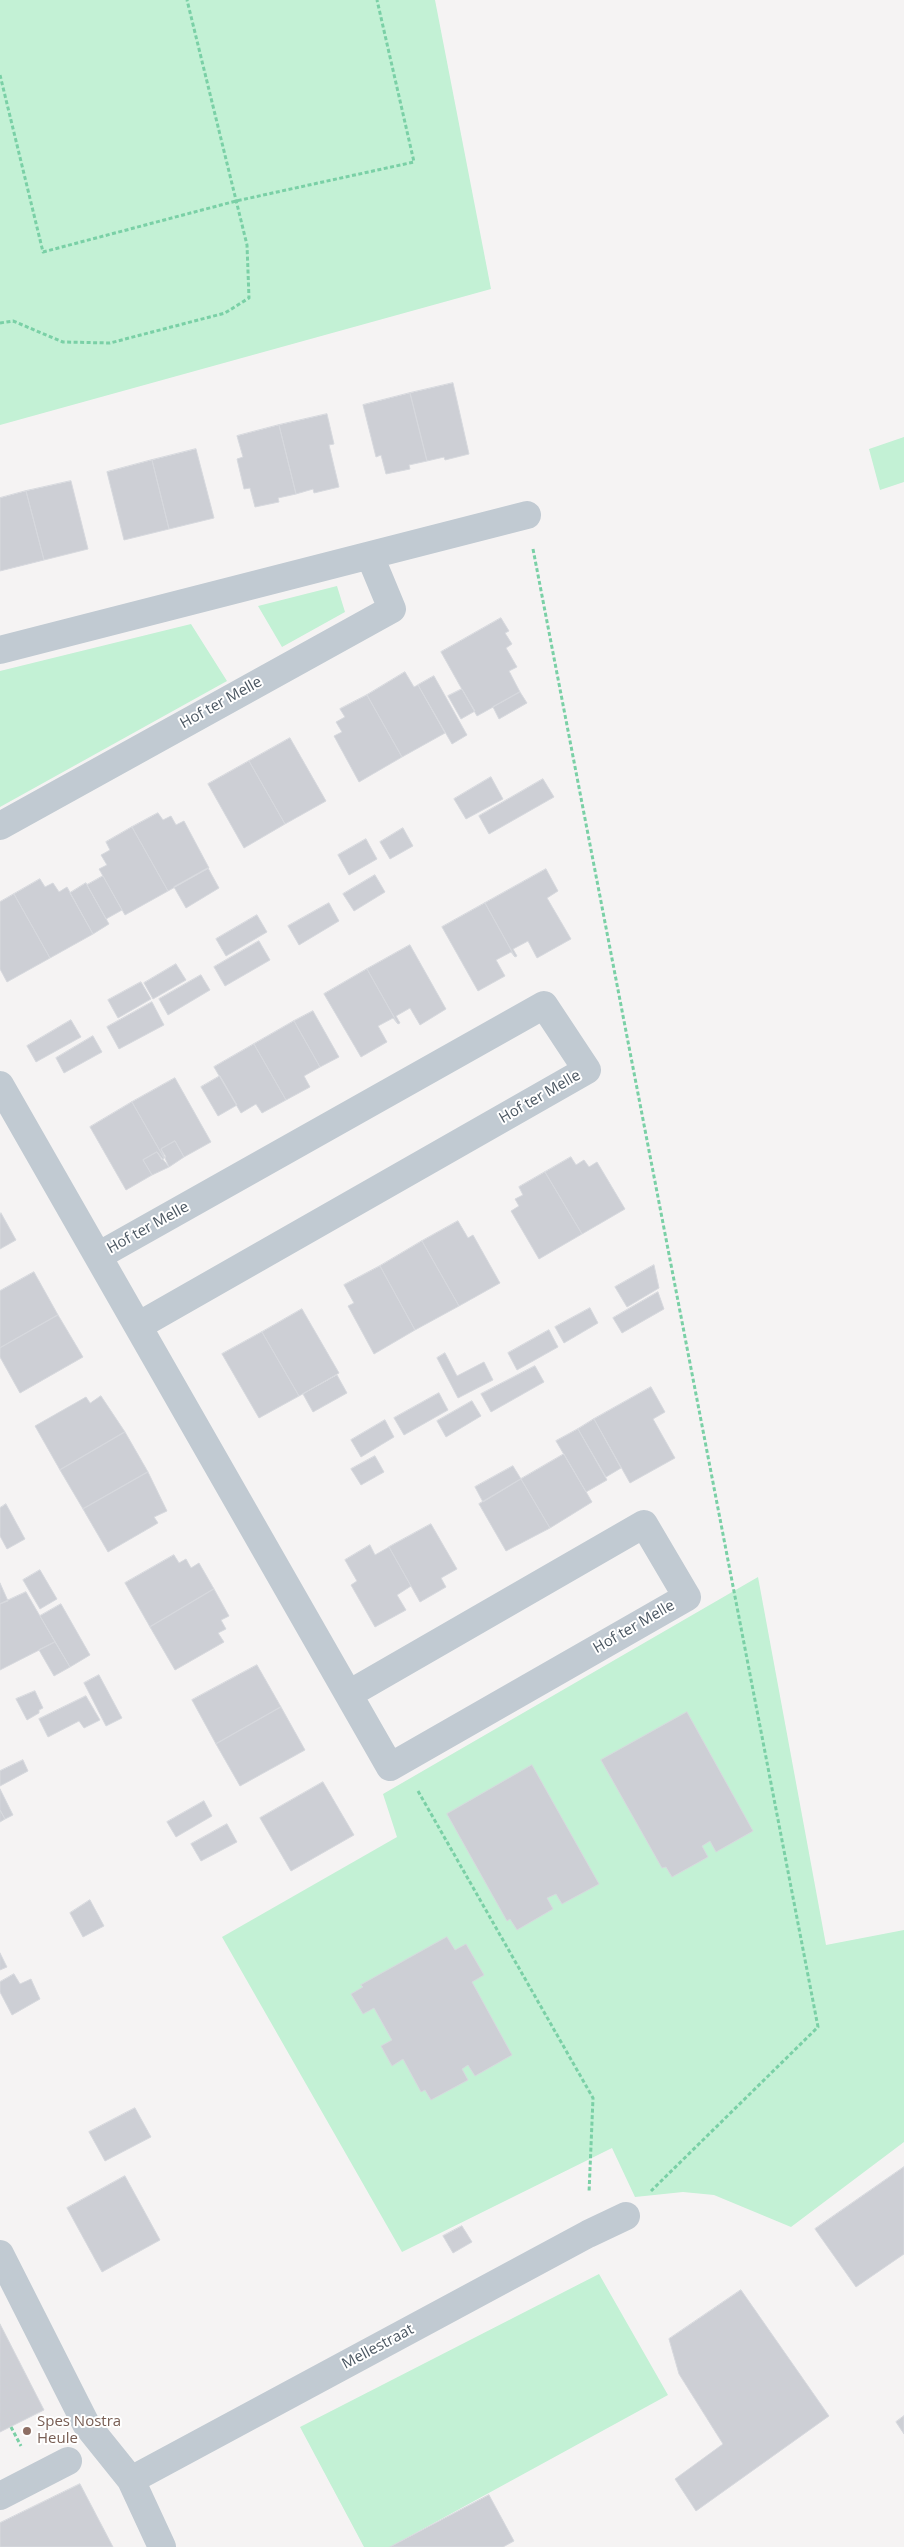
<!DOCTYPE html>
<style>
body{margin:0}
canvas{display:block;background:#f5f3f3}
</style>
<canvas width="904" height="2547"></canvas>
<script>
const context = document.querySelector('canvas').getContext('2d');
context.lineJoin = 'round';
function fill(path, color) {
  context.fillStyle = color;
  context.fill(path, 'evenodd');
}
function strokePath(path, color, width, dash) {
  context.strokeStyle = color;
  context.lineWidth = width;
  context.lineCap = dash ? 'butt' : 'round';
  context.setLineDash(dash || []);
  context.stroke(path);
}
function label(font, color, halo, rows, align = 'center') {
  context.font = font + ' "Open Sans",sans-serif';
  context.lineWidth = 4;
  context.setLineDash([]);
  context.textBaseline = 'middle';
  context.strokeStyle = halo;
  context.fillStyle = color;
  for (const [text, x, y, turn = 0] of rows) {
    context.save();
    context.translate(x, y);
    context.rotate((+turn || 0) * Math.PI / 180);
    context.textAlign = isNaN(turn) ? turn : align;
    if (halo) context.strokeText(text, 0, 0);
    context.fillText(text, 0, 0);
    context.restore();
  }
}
const green = new Path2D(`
 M0 0H435L491 289 0 425Z
 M904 437V482L880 490 869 449Z
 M337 586 345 612 282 647 258 606Z
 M191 624 227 681 0 807V671Z
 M758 1577 826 1945 904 1930V2142L791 2227 714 2195 683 2192 635 2197 612 2148 402 2252 222 1937 397 1837 383 1794Z
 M599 2274 668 2395 390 2547H364L300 2427Z`);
const building = new Path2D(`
 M453 383 469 454 445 460 444 457 427 461 410 393Z
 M410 393 427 461 409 465 410 469 386 474 381 455 376 457 363 405Z
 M327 414 334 444 329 445 339 487 314 493 313 489 296 494 279 425Z
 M279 425 296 494 278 498 279 502 255 507 250 488 244 489 237 459 243 457 237 436Z
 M196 449 214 518 169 529 152 460Z
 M152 460 169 529 124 540 107 472Z
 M71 481 88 549 44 560 26 491Z
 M26 491 44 560 0 571V498Z
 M501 618 509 631 505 633 512 644 506 648 517 667 509 671 520 692 477 716 441 652Z
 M405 672 414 687 418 685 445 733 402 757 367 695Z
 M434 676 467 735 452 744 418 685Z
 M462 689 475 711 461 719 448 696Z
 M520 692 527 703 499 719 493 707Z
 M367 695 402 757 359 782 334 736 342 732 336 722 345 717 340 709Z
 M290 738 326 801 285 824 249 761Z
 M249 761 285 824 244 848 208 784Z
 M491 777 503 799 466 819 454 799Z
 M543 779 554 797 489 834 479 816Z
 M158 813 163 820 171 816 176 825 184 821 209 868 168 891 132 827Z
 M132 827 168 891 125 915 99 869 107 865 101 855 110 850 106 842Z
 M403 828 413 846 390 859 380 842Z
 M366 839 377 859 349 875 338 855Z
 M208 868 219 888 186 908 174 887Z
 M546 869 558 891 547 898 571 939 537 958 528 941 513 949 517 956 515 957 485 903Z
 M375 875 385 892 354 911 343 894Z
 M103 876 122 910 106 919 87 885Z
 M40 879 45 887 53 883 59 892 67 887 93 934 50 958 14 894Z
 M86 883 109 924 93 934 70 893Z
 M14 894 50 958 7 982 0 969V902Z
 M329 903 339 921 299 945 288 926Z
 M485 903 515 957 511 952 496 960 505 976 478 991 442 927Z
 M257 915 267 932 226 956 216 939Z
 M259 941 270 960 225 986 214 967Z
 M410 945 446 1009 420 1025 410 1008 396 1016 400 1023 398 1024 367 969Z
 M176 964 186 980 153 999 144 983Z
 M367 969 398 1024 393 1018 378 1026 387 1042 361 1057 324 994Z
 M201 975 210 990 168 1015 159 999Z
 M141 982 151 999 118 1018 108 1000Z
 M152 1002 164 1025 119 1049 107 1027Z
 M313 1011 339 1057 320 1067 294 1021Z
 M71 1020 81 1037 36 1062 27 1046Z
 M294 1021 320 1067 304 1076 310 1087 286 1100 254 1044Z
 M93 1036 102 1052 64 1073 56 1058Z
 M254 1044 286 1100 262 1113 256 1104 241 1113 214 1067Z
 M220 1076 237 1105 218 1116 201 1087Z
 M175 1078 211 1142 184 1157 175 1141 161 1149 166 1157 164 1158 132 1102Z
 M132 1102 164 1158 162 1160 157 1152 143 1160 152 1175 126 1190 90 1127Z
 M175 1141 184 1157 169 1167 161 1149Z
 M157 1152 169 1167 152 1175 143 1160Z
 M571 1157 576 1165 584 1160 589 1167 597 1162 625 1209 582 1234 545 1172Z
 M545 1172 582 1234 539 1259 511 1211 519 1206 515 1199 523 1195 519 1187Z
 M1 1213 16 1240 0 1249V1214Z
 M458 1221 468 1238 473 1235 500 1283 459 1306 422 1241Z
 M422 1241 459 1306 415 1330 380 1266Z
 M654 1265 659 1288 627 1307 615 1287Z
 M380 1266 415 1330 374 1354 348 1306 354 1303 344 1285Z
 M34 1272 58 1315 0 1348V1291Z
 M658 1292 664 1309 622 1333 613 1318Z
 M590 1308 598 1323 564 1343 555 1327Z
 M302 1309 339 1373 299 1396 262 1332Z
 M58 1315 83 1357 20 1393 0 1357V1348Z
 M549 1330 558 1347 517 1370 508 1353Z
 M262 1332 299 1396 259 1418 222 1354Z
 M445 1353 457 1376 484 1362 493 1380 458 1398 437 1358Z
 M535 1366 544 1382 491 1412 481 1394Z
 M337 1375 347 1393 313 1412 303 1394Z
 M651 1387 665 1412 653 1419 675 1458 630 1483 594 1419Z
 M439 1393 448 1410 404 1435 394 1418Z
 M101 1396 125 1432 60 1470 35 1426 86 1397 90 1403Z
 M472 1401 481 1416 446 1437 437 1421Z
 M594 1419 621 1468 606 1477 578 1429Z
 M385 1420 394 1437 361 1457 351 1440Z
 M578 1429 607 1480 586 1492 556 1441Z
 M125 1432 148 1472 83 1509 60 1470Z
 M564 1454 592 1502 550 1528 521 1479Z
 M375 1456 384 1472 361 1485 351 1469Z
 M513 1466 521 1479 483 1502 475 1487Z
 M148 1472 167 1511 154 1517 158 1523 108 1552 83 1509Z
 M521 1479 550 1528 506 1551 479 1504Z
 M6 1504 25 1539 7 1549 0 1536V1508Z
 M431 1524 457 1569 441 1578 446 1587 420 1602 389 1547Z
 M370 1545 375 1555 389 1547 411 1586 397 1595 406 1610 375 1627 351 1585 357 1581 345 1560Z
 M174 1555 179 1563 186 1559 191 1568 199 1563 214 1589 150 1627 125 1583Z
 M40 1570 57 1599 40 1609 23 1580Z
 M0 1583 8 1601 0 1604Z
 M214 1589 229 1616 221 1620 226 1629 218 1633 224 1642 175 1670 150 1627Z
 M26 1592 55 1642 0 1670V1604Z
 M61 1604 90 1655 70 1667 40 1616Z
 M55 1642 70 1667 54 1676 39 1650Z
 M257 1665 281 1707 216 1744 192 1700Z
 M99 1675 122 1718 106 1726 84 1683Z
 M35 1691 43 1708 39 1710V1713L27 1720 16 1699Z
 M86 1696 100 1720 84 1728 79 1721 48 1737 39 1719Z
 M281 1707 305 1750 240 1786 216 1744Z
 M687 1712 753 1831 716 1852 710 1841 702 1846 708 1857 672 1877 666 1867 662 1868 601 1760Z
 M23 1760 28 1771 0 1786V1771Z
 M532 1765 599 1884 562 1904 556 1894 547 1898 553 1909 517 1930 510 1919 507 1921 447 1814Z
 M323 1782 354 1835 291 1871 260 1818Z
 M0 1789 13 1815 5 1819 0 1810Z
 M204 1801 212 1816 176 1837 167 1822Z
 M0 1810 5 1819 0 1822Z
 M227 1824 237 1842 201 1861 191 1844Z
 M90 1900 104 1926 83 1937 70 1913Z
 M447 1937 455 1950 466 1944 484 1975 472 1982 512 2055 475 2076 468 2065 462 2069 468 2080 431 2100 425 2090 421 2092 403 2059 392 2066 381 2046 392 2040 374 2008 363 2014 351 1994 363 1987 361 1985Z
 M0 1953 7 1967 0 1970Z
 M14 1974 20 1984 31 1979 40 1999 12 2015 0 1992V1982Z
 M135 2108 151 2137 105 2161 89 2132Z
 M904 2167V2254L856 2287 815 2229Z
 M125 2176 160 2240 102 2272 67 2208Z
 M462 2226 472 2242 453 2253 443 2236Z
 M741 2290 829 2416 696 2511 675 2479 723 2444 679 2374 669 2339Z
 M0 2324 44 2410 0 2432Z
 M904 2416V2434L896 2422Z
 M80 2484 113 2547H0V2523Z
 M489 2495 514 2541 503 2547H390Z`);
const path = new Path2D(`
 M0 75 43 252 236 201 414 162 377 0
 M0 323 13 321 63 342 110 343 225 313 249 298 247 245 187 0
 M533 549 818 2027 651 2191
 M418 1791 593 2098 589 2193
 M11 2427 21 2446`);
const minor = new Path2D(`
 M0 650 527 515
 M0 826 392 609 370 556
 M0 1085 390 1767 687 1597 644 1524 349 1694
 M98 1256 544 1005 587 1070 138 1326
 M0 2254 86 2424 131 2480 162 2547
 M131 2480 588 2234 626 2216
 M0 2496 68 2461`);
const markers = [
 [27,2431,5,"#8d6e63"]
];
const streetNames = [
 ["Hof ter Melle",221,703,-29],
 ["Hof ter Melle",540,1097,-30],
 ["Hof ter Melle",148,1228,-29],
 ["Hof ter Melle",634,1627,-30],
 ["Mellestraat",378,2347,-28]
];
const educationNames = [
 ["Spes Nostra",37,2422],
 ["Heule",37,2439]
];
fill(green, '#c3f1d5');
fill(building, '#cdcfd5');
strokePath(building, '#d7d9de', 1);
strokePath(path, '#7ad0a6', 3, [4, 2.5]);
strokePath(minor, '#c1cad2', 28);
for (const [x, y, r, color] of markers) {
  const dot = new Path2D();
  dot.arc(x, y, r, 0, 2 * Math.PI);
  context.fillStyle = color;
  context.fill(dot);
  strokePath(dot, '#fff', 2);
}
label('15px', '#4a5661', '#fff', streetNames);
label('15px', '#785e54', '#fff', educationNames, 'left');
</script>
